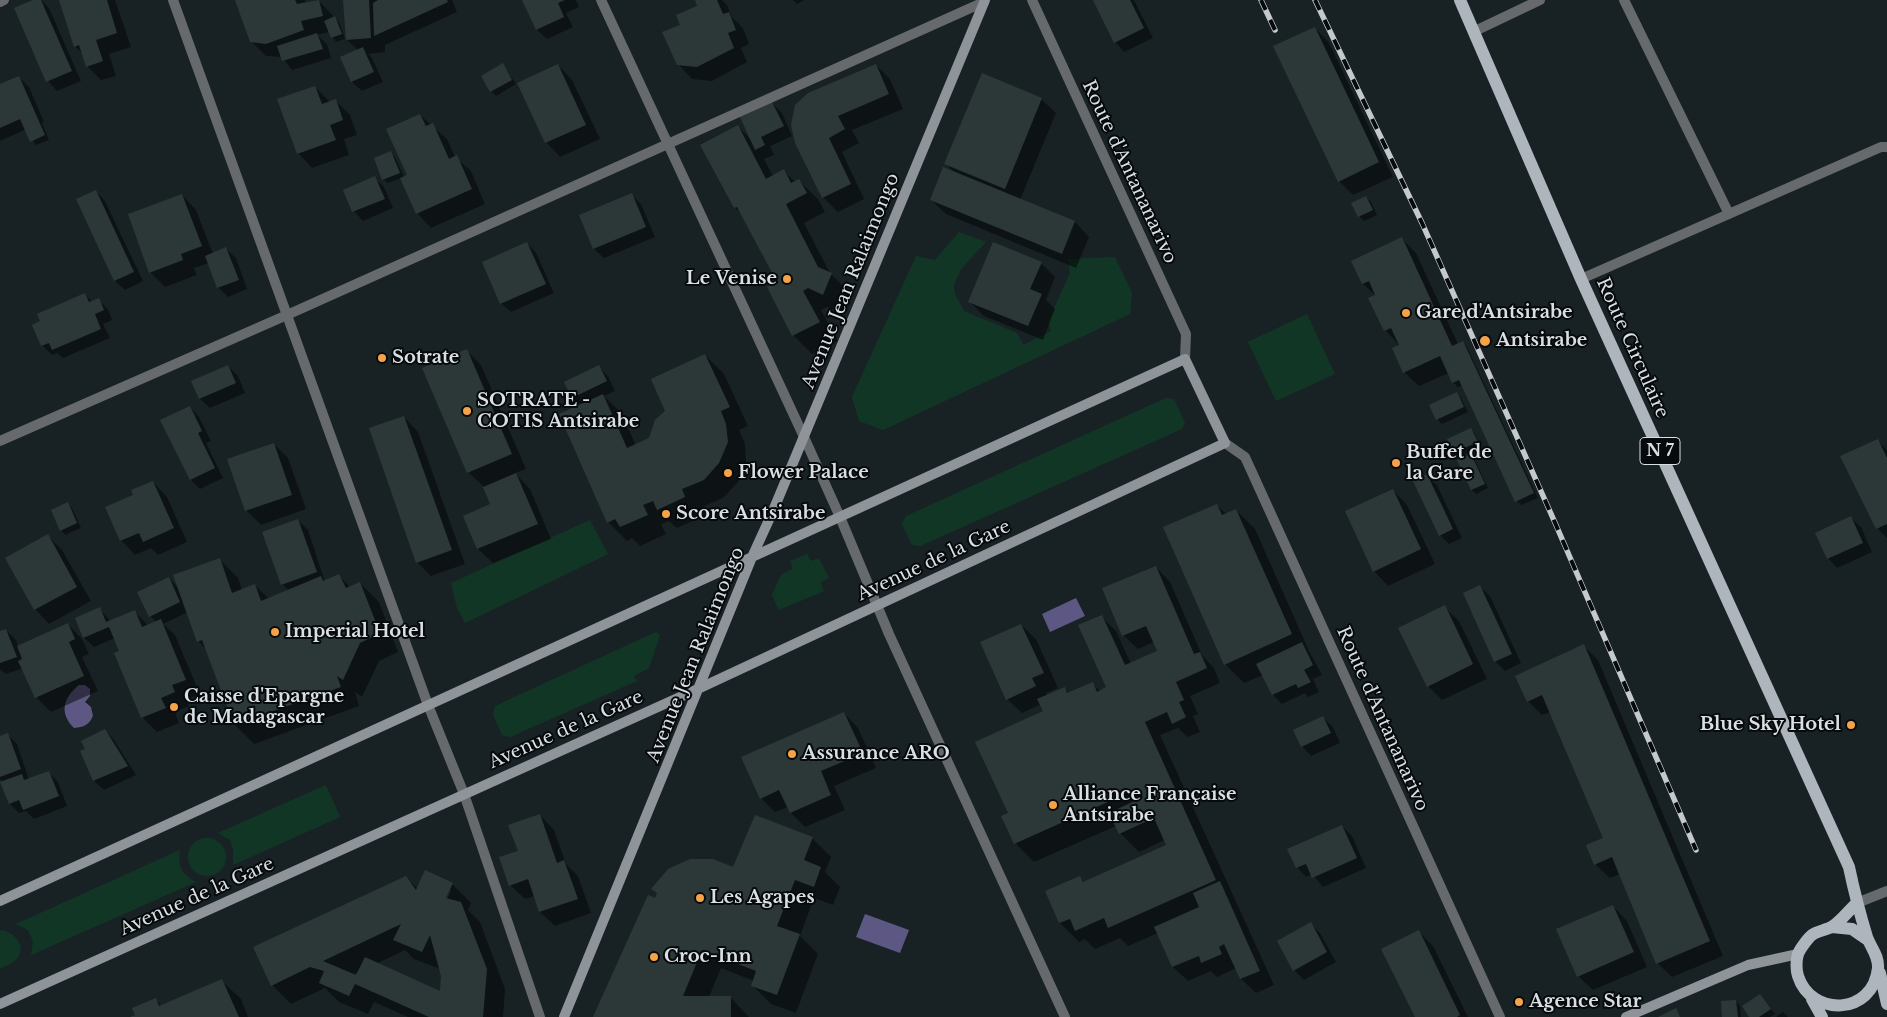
<!DOCTYPE html>
<meta charset="utf-8">
<style>
body{margin:0}
canvas{display:block;background:#182225}
</style>
<canvas width="1887" height="1017"></canvas>
<script>
const context = document.querySelector('canvas').getContext('2d');
context.lineJoin = 'round';
function fill(path, color) {
  context.fillStyle = color;
  context.fill(path, 'evenodd');
}
function strokePath(path, color, width, dash) {
  context.strokeStyle = color;
  context.lineWidth = width;
  context.lineCap = dash ? 'butt' : 'round';
  context.setLineDash(dash || []);
  context.stroke(path);
}
function label(font, color, halo, rows, align = 'center') {
  context.font = font + ' "Libre Baskerville",serif';
  context.lineWidth = 4;
  context.setLineDash([]);
  context.textBaseline = 'middle';
  context.strokeStyle = halo;
  context.fillStyle = color;
  for (const [text, x, y, turn = 0] of rows) {
    context.save();
    context.translate(x, y);
    context.rotate((+turn || 0) * Math.PI / 180);
    context.textAlign = isNaN(turn) ? turn : align;
    if (halo) context.strokeText(text, 0, 0);
    context.fillText(text, 0, 0);
    context.restore();
  }
}
const green = new Path2D(`
 M959 232 986 242 961 269 954 285 955 294 964 311 1017 333 1023 345 1051 331 1048 322 1070 273 1068 259 1115 257 1132 293 1130 314 883 430 859 421 852 397 916 256 935 260Z
 M1307 314 1335 374 1276 401 1248 342Z
 M1166 398 1174 399 1185 423 1182 429 920 546 912 545 902 524 906 516Z
 M590 520 608 554 465 623 457 608 451 583Z
 M807 554 811 561 819 558 829 578 820 582 824 591 779 610 772 595 781 575 793 569 790 561Z
 M656 632 660 635 649 668 634 676 637 681 510 737 502 735 493 715 495 706Z
 M326 785 340 817 233 865V849L230 840 218 833Z
 M188 857a19 19 0 1 1 38 0a19 19 0 1 1-38 0Z
 M180 850C178 868 180 872 196 882L31 955 33 941 28 930 16 924Z
 M3 930C6 932 12 933 14 936 29 950 16 965 0 968V931Z`);
const water = new Path2D(`
 M1076 598 1085 616 1050 632 1042 614Z
 M79 685H85L90 689V696L85 702 91 707 93 716C89 725 84 727 74 728 59 713 63 698 79 685Z
 M865 914 909 930 900 953 856 937Z`);
const shadow = new Path2D(`
 M37 0H41L49 8 81 81 57 91 48 81 16 9Z
 M60 0H115L131 47 109 54 116 76 101 80 87 66 83 54 75 46Z
 M236 0H305L306 3 318 0 339 22 345 39 336 42 329 32 317 35 327 44 331 58 292 70 282 57 266 56 251 41Z
 M344 0H452L457 12 385 45V52L368 54 372 58 383 82 362 91 352 82 342 57 358 50 347 40Z
 M523 0H576L579 7 566 13 573 27 547 39 537 30Z
 M696 0H722L727 5 731 16 743 28 749 44 741 48 747 62 712 81 692 79 678 64 682 25 699 7Z
 M793 0H805L797 4Z
 M1094 0H1134L1153 38 1124 52 1115 42Z
 M1315 28 1329 43 1393 177 1353 195 1339 181Z
 M503 65 516 84 496 96 491 91Z
 M558 65 572 80 600 139 560 157 546 142Z
 M876 65 890 79 903 109 852 130 859 143 842 152 864 199 838 212 823 197 793 125Z
 M19 77 29 87 44 122 42 123 49 140 36 145 25 130 0 141V86Z
 M315 87 330 102 335 100 350 115 357 135 344 139 349 155 312 168 298 153Z
 M1041 99 1056 113 1020 200 1075 222 1089 237 1076 268 946 214 931 200 955 173 946 164Z
 M772 103 782 113 792 136 770 146 774 155 764 159 773 176 784 171 795 182 799 181 818 199 825 212 804 223 830 273 850 293 842 313 827 307 821 310 838 341 812 354 793 335 778 283 744 216 735 208 738 126 751 140Z
 M420 115 447 139 455 157 471 171 485 204 431 228 417 213 401 178 388 183 383 179 391 153 395 157 404 177 409 175Z
 M375 178 384 187 393 208 363 221 354 211 345 190Z
 M96 191 105 201 143 281 125 290 115 281 77 200Z
 M182 195 196 210 213 254 226 249 236 258 247 289 228 297 218 287 209 263 194 268 197 275 165 287 150 272 129 215Z
 M632 195 641 204 655 237 604 258 594 249Z
 M1366 197 1371 202 1377 215 1364 221 1359 216Z
 M1402 239 1416 253 1458 344 1463 342 1467 347 1538 498 1521 505 1517 501 1463 385 1458 387 1453 382 1449 373 1419 386 1404 372 1400 346 1385 330 1376 296 1363 284Z
 M527 243 536 253 554 293 511 312 501 303Z
 M1041 263 1055 277 1046 300 1055 309 1043 340 984 316 970 302Z
 M85 295 93 302 98 300 108 309 112 320 103 324 110 338 63 358 57 353 52 355 42 345Z
 M467 351 481 365 526 469 515 473 530 489 551 539 493 563 478 549 464 517 492 505 484 487 469 473 424 369Z
 M705 355 724 374 748 426 739 430 745 444 746 462 738 482 723 498 700 508 704 516 677 528 669 521 661 524 666 534 640 546 632 538 627 541 608 522 581 406 573 397 598 366 608 376 615 391 604 396 622 414 636 446 650 439Z
 M228 366 238 376 245 393 210 408 200 399 193 381Z
 M1457 394 1461 398 1468 412 1442 424 1437 419 1431 405Z
 M190 407 199 417 211 441 206 443 223 478 200 489 191 480Z
 M404 417 418 432 465 564 431 576 417 562Z
 M1471 429 1475 434 1481 447 1459 457 1454 453 1448 439Z
 M1877 440 1887 450V538L1877 528Z
 M274 444 288 458 306 509 261 525 246 510Z
 M1471 455 1475 460 1488 488 1476 494 1472 490Z
 M1427 476 1437 485 1462 538 1449 544 1440 535Z
 M153 482 167 497 187 542 158 555 151 548 135 555 121 540 135 496Z
 M1393 490 1407 505 1435 564 1388 586 1374 571Z
 M68 504 72 508 81 528 65 535 61 530Z
 M1217 505 1226 514 1236 510 1255 529 1309 651 1322 675 1313 679 1319 692 1308 697 1305 693 1282 704 1273 695 1263 675 1244 683 1225 664Z
 M1851 518 1861 527 1872 552 1837 568 1828 558Z
 M298 520 308 530 325 582 339 576 351 588 360 583 379 602 398 652 379 661 362 697 355 692 359 706 254 744 235 725 207 650 198 641 188 612 163 624 175 635 200 694 186 700 189 706 175 712 179 723 157 732 142 717 116 654 121 652 115 638 94 647 84 638 76 618 99 608 111 622 135 612 149 626 157 622 150 616 169 578 180 590 219 559 238 578 242 590 255 585 269 599 289 591 282 584Z
 M48 536 62 550 91 601 49 624 35 609Z
 M1156 567 1170 582 1202 655 1214 668 1220 683 1190 696 1198 714 1193 716 1200 732 1188 737 1178 728 1160 735 1274 985 1256 993 1241 979 1236 968 1217 977 1211 971 1188 981 1173 967 1158 933 1128 946 1120 938 1095 949 1085 939 1079 942 1060 923 1046 892 1080 878 1085 882 1168 845 1165 840 1139 852 1120 833 1116 826 1034 862 1015 843 1009 814 1045 712 1041 704 1022 713 1007 699 1021 625 1036 639 1058 688 1046 693 1047 696 1064 688 1070 694 1092 684 1100 691 1110 693 1101 616 1116 631 1131 664 1159 652 1154 642 1138 649 1123 635Z
 M1480 587 1490 596 1521 663 1505 671 1495 661Z
 M1444 607 1459 621 1487 679 1442 700 1428 686Z
 M68 624 82 639 89 654 82 657 98 691 51 712 37 698 23 668 6 674 0 669V632L6 630 16 640 18 647Z
 M1584 646 1598 660 1723 956 1672 977 1657 963 1620 874 1610 878 1595 864 1604 839 1551 712 1542 715 1528 701Z
 M844 713 858 728 876 768 834 786 845 810 805 827 791 813 788 807 775 812 761 798Z
 M1323 718 1333 727 1340 743 1311 756 1302 746Z
 M105 730 114 740 136 775 104 790 94 781 82 752 86 750Z
 M7 734 17 744 29 780 48 772 58 782 67 806 34 819 26 811 19 813 10 804 3 782 0 779V737Z
 M540 815 554 830 566 864 578 876 591 913 555 926 540 912 535 896 525 899 510 885 519 852Z
 M1342 826 1352 836 1366 868 1323 887 1312 874 1306 877 1297 867Z
 M812 838 831 857 825 872 840 887 833 905 814 898 800 936 818 954 796 1013 771 1004 752 985 754 981 721 968 709 997H730L749 1017H594L658 894 653 889 733 868Z
 M406 877 418 889 452 884 471 903 468 910 480 922 505 989 503 1017H408L374 1002 368 1014 339 1002 325 988 291 1004 272 985ZM448 890H451L445 905 442 904ZM405 950 414 959 440 969 442 975V993L376 964ZM359 972 356 977 352 975Z
 M1613 906 1627 921 1647 967 1593 990 1578 976Z
 M1311 924 1320 933 1336 962 1304 980 1294 970 1278 941Z
 M1419 932 1433 946 1468 1017H1416Z
 M222 981 241 999 248 1017H133L155 999 162 1006Z
 M1760 995 1775 1014 1770 1017H1751Z
 M1736 1001 1740 1006 1741 1017H1724Z
 M1783 1012 1788 1017H1776Z`);
const building = new Path2D(`
 M33 0H41L72 71 46 82 14 8Z
 M59 0H107L117 33 96 40 103 61 86 67 79 45 74 47Z
 M235 0H295L297 4 319 0 323 16 301 21 304 30 266 44 250 42Z
 M343 0H369L371 38 346 40Z
 M378 0H447L448 2 374 36 373 3Z
 M522 0H565L558 3 564 17 536 30Z
 M695 0H717L723 14 729 12 736 30 728 33 734 48 697 67 677 65 662 32 680 25 676 15 697 6Z
 M1093 0H1130L1144 28 1114 43Z
 M335 16 342 34 331 38 324 21Z
 M1315 27 1379 162 1338 182 1273 46Z
 M317 33 323 49 282 61 277 46Z
 M363 47 374 72 351 82 340 57Z
 M503 63 512 80 490 92 481 76Z
 M558 64 586 125 545 143 517 83Z
 M876 64 889 94 838 116 845 129 829 138 851 184 822 198 795 143 791 125 795 105 808 93Z
 M982 73 1042 98 1005 189 944 164Z
 M19 76 45 135 30 142 20 119 0 128V84Z
 M315 86 322 104 336 99 343 120 330 125 336 140 297 154 277 99Z
 M772 102 784 126 761 137 765 145 755 150 740 117Z
 M420 114 426 126 433 123 449 159 457 155 472 189 416 214 400 178 407 175 386 129Z
 M738 125 766 179 784 169 791 183 799 179 807 193 786 204 818 267 832 273 823 295 808 288 803 291 820 322 792 336 767 287 777 282 737 207 734 208 700 145Z
 M391 151 400 173 382 180 374 158Z
 M943 167 1075 221 1062 254 930 200Z
 M375 176 385 199 352 212 343 190Z
 M96 190 134 272 114 281 76 199Z
 M632 193 646 227 593 249 579 215Z
 M182 194 202 246 181 254 183 260 149 273 128 214Z
 M1366 196 1373 210 1358 217 1351 203Z
 M1402 237 1452 346 1463 341 1534 493 1515 502 1459 380 1452 383 1440 356 1403 373 1392 348 1399 345 1391 328 1384 331 1368 298 1375 295 1369 281 1362 284 1351 261Z
 M527 242 546 284 500 304 482 262Z
 M993 242 1042 262 1030 289 1042 294 1028 326 968 302Z
 M226 247 239 280 217 288 205 256Z
 M85 293 89 302 99 298 104 310 95 314 101 329 52 350 49 343 41 346 32 325 40 321 37 314Z
 M467 349 512 454 467 473 422 368Z
 M705 354 730 407 721 411 726 424 728 442 719 463 704 480 682 489 685 497 657 510 653 501 643 505 648 515 620 527 615 519 607 523 559 414 603 394 627 448 649 438 655 420 665 411 651 379Z
 M228 365 236 383 199 399 191 381Z
 M599 365 607 381 572 398 564 382Z
 M1457 392 1464 407 1436 420 1429 405Z
 M190 406 202 431 198 433 215 468 190 480 160 420Z
 M404 416 452 550 416 563 369 428Z
 M1471 428 1478 442 1453 453 1447 439Z
 M1878 439 1887 458V524L1876 529 1840 456Z
 M274 443 292 495 245 511 227 459Z
 M1471 454 1485 484 1471 490 1457 460Z
 M516 473 538 524 477 549 463 516 490 504 483 487Z
 M1427 474 1453 529 1439 536 1413 481Z
 M153 481 174 528 143 542 139 533 120 541 105 507 133 495 131 490Z
 M1393 489 1421 549 1373 572 1345 511Z
 M68 502 77 523 60 531 51 510Z
 M1217 504 1222 515 1236 509 1292 634 1224 665 1163 527Z
 M1851 516 1863 543 1827 559 1815 533Z
 M298 519 317 572 281 585 262 532Z
 M48 534 77 587 34 610 5 558Z
 M220 558 232 593 255 584 261 601 321 576 323 581 339 574 346 588 360 582 380 633 360 643 343 680 337 676 341 687 234 725 202 640 197 642 173 575Z
 M1156 566 1194 654 1200 652 1207 668 1176 682 1184 700 1179 702 1186 717 1172 724 1167 712 1145 722 1216 880 1108 928 1104 918 1075 931 1070 919 1059 923 1045 891 1080 876 1083 882 1166 845 1154 818 1119 834 1109 813 1143 797 1139 788 1014 844 1001 816 1008 813 975 742 1043 711 1037 699 1065 687 1067 693 1093 682 1097 692 1106 687 1078 625 1102 615 1125 665 1157 651 1146 626 1122 636 1102 588Z
 M169 577 180 602 149 617 137 592Z
 M1480 585 1512 654 1494 662 1463 593Z
 M1445 605 1473 664 1427 687 1398 628Z
 M100 607 106 622 135 610 142 627 161 619 186 680 172 685 175 692 161 698 166 708 141 718 114 653 119 651 109 627 83 638 75 618Z
 M68 623 75 639 69 642 84 676 35 698 18 661 22 659 17 646Z
 M1021 624 1044 673 1032 678 1036 686 1006 700 980 642Z
 M6 629 17 657 0 663V631Z
 M1302 642 1313 665 1304 670 1311 682 1298 688 1296 684 1272 695 1256 664Z
 M1584 644 1710 941 1656 964 1612 857 1594 865 1586 845 1603 838 1542 695 1527 702 1515 676Z
 M844 712 863 753 821 771 831 795 790 813 779 790 760 799 741 757Z
 M1323 716 1331 733 1301 747 1293 730Z
 M105 729 128 766 93 781 80 751 85 749 81 741Z
 M8 733 21 769 0 777V736Z
 M49 771 59 796 23 810 19 800 9 804 0 782 22 774 24 780Z
 M540 814 557 863 564 860 578 899 539 912 528 879 509 886 499 857 518 851 508 825Z
 M755 815 813 837 804 860 821 867 814 887 795 880 777 926 800 934 777 995 751 986 756 971 702 950 683 996H731V1017H593L648 895 655 898 657 893 651 889 668 869 690 859H713L733 867Z
 M1342 825 1357 858 1312 878 1306 864 1296 868 1287 849Z
 M425 870 453 883 446 898 461 902 487 969 483 1017H429L355 984 349 996 319 983 324 971 310 967 271 986 253 947 406 876 416 890ZM401 924 393 940 422 952 430 935 441 976 440 991 365 957 356 975 323 961Z
 M1220 881 1260 971 1240 979 1224 944 1219 947 1222 954 1201 963 1199 956 1172 967 1154 927 1199 907 1193 893Z
 M1613 905 1634 952 1577 977 1556 929Z
 M1311 922 1327 952 1293 971 1277 941Z
 M1419 930 1460 1015 1457 1017H1415L1381 949Z
 M222 979 239 1017H130L135 1015 132 1008 156 998 159 1006Z
 M1760 994 1771 1009 1759 1017H1749L1742 1006Z
 M1736 1000 1738 1017H1722L1721 1001Z
 M1676 1008 1680 1017H1658Z`);
const street = new Path2D(`
 M173 0 428 705 464 794 540 1017
 M601 0 804 437 840 517 889 634 1065 1017
 M1032 0 1186 334 1185 359
 M1624 0 1729 214
 M0 2 4 0
 M1475 31 1540 0
 M1581 279 1881 147H1887
 M0 441 287 315 984 2
 M1225 443 1245 457 1500 1017
 M1857 903 1887 891`);
const secondary = new Path2D(`
 M0 901 1185 359 1225 443 700 688 0 1004
 M564 1017 752 557 773 511 985 0
 M1626 1017 1748 965 1798 954`);
const primary = new Path2D(`
 M1460 0 1581 279 1849 867C1854 891 1860 914 1867 937 1871 948 1879 956 1878 968 1873 1016 1811 1017 1798 976 1796 970 1796 960 1798 954 1800 949 1808 938 1812 935 1817 931 1827 930 1833 926 1842 920 1849 910 1857 903
 M1832 927 1852 929 1868 940
 M1880 973 1887 1004
 M1812 999 1822 1017`);
const rail = new Path2D(`
 M1261 0 1275 30
 M1315 0 1422 223 1556 525 1696 850`);
const markers = [
 [787,279,5,"#f5a346"],
 [1406,313,5,"#f5a346"],
 [1485,341,6,"#f5a346"],
 [382,358,5,"#f5a346"],
 [467,411,5,"#f5a346"],
 [1396,463,5,"#f5a346"],
 [728,473,5,"#f5a346"],
 [666,514,5,"#f5a346"],
 [275,632,5,"#f5a346"],
 [174,707,5,"#f5a346"],
 [1851,725,5,"#f5a346"],
 [792,754,5,"#f5a346"],
 [1053,805,5,"#f5a346"],
 [700,898,5,"#f5a346"],
 [654,957,5,"#f5a346"],
 [1519,1002,5,"#f5a346"]
];
const shields = [
 [1660,451,40]
];
const shieldNames = [
 ["N 7",1660,451]
];
const streetNames = [
 ["Route d'Antananarivo",1129,172,65],
 ["Avenue Jean Ralaimongo",851,281,-68],
 ["Route Circulaire",1632,348,66],
 ["Avenue de la Gare",934,561,-25],
 ["Avenue Jean Ralaimongo",696,655,-68],
 ["Route d'Antananarivo",1382,719,66],
 ["Avenue de la Gare",566,730,-24],
 ["Avenue de la Gare",197,897,-24]
];
const poiNames = [
 ["Le Venise",777,279,"right"],
 ["Gare d'Antsirabe",1416,313],
 ["Antsirabe",1496,341],
 ["Sotrate",392,358],
 ["SOTRATE -",477,401],
 ["COTIS Antsirabe",477,422],
 ["Buffet de",1406,453],
 ["la Gare",1406,474],
 ["Flower Palace",738,473],
 ["Score Antsirabe",676,514],
 ["Imperial Hotel",285,632],
 ["Caisse d'Epargne",184,697],
 ["de Madagascar",184,718],
 ["Blue Sky Hotel",1841,725,"right"],
 ["Assurance ARO",802,754],
 ["Alliance Française",1063,795],
 ["Antsirabe",1063,816],
 ["Les Agapes",710,898],
 ["Croc-Inn",664,957],
 ["Agence Star",1529,1002]
];
fill(green, '#123626');
fill(water, '#5d5883');
fill(shadow, '#0007');
fill(building, '#2c3837');
strokePath(street, '#676a6d', 10);
strokePath(secondary, '#8f949a', 10);
strokePath(primary, '#afb5bd', 12);
strokePath(rail, '#c3c9cc', 5.5);
strokePath(rail, '#070a0c', 4, [11]);
for (const [x, y, r, color] of markers) {
  const dot = new Path2D();
  dot.arc(x, y, r, 0, 2 * Math.PI);
  context.fillStyle = color;
  context.fill(dot);
  strokePath(dot, '#070a0c', 2);
}
for (const [x, y, w] of shields) {
  const box = new Path2D();
  box.roundRect(x - w / 2, y - 13.5, w, 27, 4);
  context.fillStyle = '#070a0c';
  context.fill(box);
  strokePath(box, '#d9dfe2', 1);
}
label('bold 16px', '#d9dfe2', null, shieldNames);
label('18px', '#d9dfe2', '#070a0c', streetNames);
label('bold 18px', '#d9dfe2', '#070a0c', poiNames, 'left');
</script>
